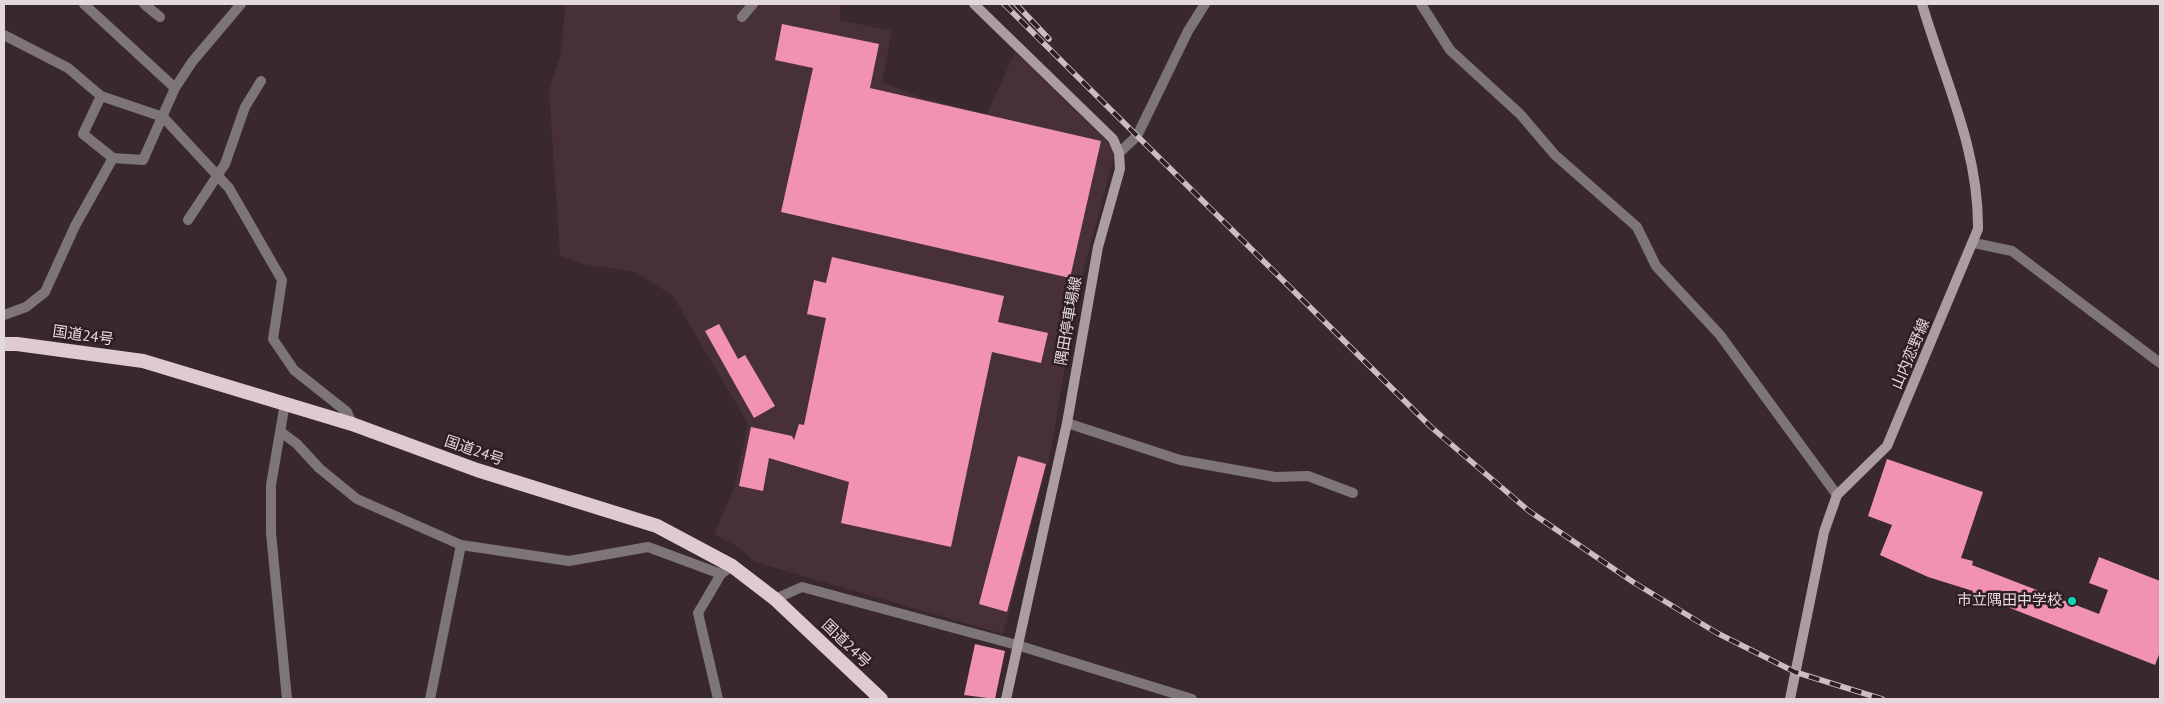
<!DOCTYPE html>
<meta charset="utf-8">
<style>
body{margin:0}
#map{position:relative;width:2164px;height:703px;overflow:hidden;background:#39292e;font-family:"PT Sans",sans-serif}
canvas{display:block}
.frame{position:absolute;inset:0;border:5px solid #e3d8db;pointer-events:none}
</style>
<div id="map">
<canvas width="2164" height="703"></canvas>
<div class="frame"></div>
</div>
<script>
const context = document.querySelector('canvas').getContext('2d');
context.lineJoin = 'round';
function fill(path, color) {
  context.fillStyle = color;
  context.fill(path, 'evenodd');
}
function strokePath(path, color, width, dash) {
  context.strokeStyle = color;
  context.lineWidth = width;
  context.lineCap = dash ? 'butt' : 'round';
  context.setLineDash(dash || []);
  context.stroke(path);
}
function label(font, color, halo, rows, align = 'center') {
  context.font = font + ' "PT Sans","Noto Sans JP",sans-serif';
  context.lineWidth = 5;
  context.setLineDash([]);
  context.textBaseline = 'middle';
  context.strokeStyle = halo;
  context.fillStyle = color;
  for (const [text, x, y, turn = 0] of rows) {
    context.save();
    context.translate(x, y);
    context.rotate((+turn || 0) * Math.PI / 180);
    context.textAlign = isNaN(turn) ? turn : align;
    if (halo) context.strokeText(text, 0, 0);
    context.fillText(text, 0, 0);
    context.restore();
  }
}
const built = new Path2D(`
 M563 4H840V20L892 31 882 82 922 98 987 114 1015 52 1111 145 1114 156 1076 300 1051 450 1003 634 755 562 738 547 714 534 734 488 748 424 673 296 635 272 588 265 560 256 549 91 561 52 565 9Z`);
const building = new Path2D(`
 M782 24 879 44 870 88 1101 141 1070 278 781 212 813 68 775 60Z
 M832 257 1004 296 998 322 1048 333 1041 363 992 352 951 547 841 523 849 482 769 458 763 491 739 486 751 427 792 436 794 440 799 424 804 425 826 318 807 314 814 280 826 283Z
 M719 324 738 359 745 355 775 406 754 418 705 331Z
 M1018 456 1046 464 1007 612 979 604Z
 M1887 459 1983 492 1961 558 1973 561 1972 565 2099 614 2108 590 2089 583 2099 557 2160 581V652L2155 665 1972 593 1973 591 1928 577 1880 555 1892 525 1868 516Z
 M975 644 1005 651 995 699 964 695Z`);
const minor = new Path2D(`
 M84 4 175 88
 M144 4 160 17
 M1421 4 1450 50 1520 114 1555 155 1637 227 1656 266 1720 335 1837 495
 M742 17 753 4
 M4 35 68 68 101 96 163 117 229 188 282 280 273 339 294 370 347 412 352 424
 M101 96 83 134 113 158
 M1119 153 1137 136 1188 31 1205 4
 M188 220 225 164 245 107 261 81
 M1974 243 2012 251 2160 363
 M4 315 26 307 45 292 75 226 113 158 143 160 175 88 192 62 241 4
 M285 403 271 485V533L287 699
 M1067 423 1180 460 1275 477 1308 476 1353 493
 M281 432 297 444 319 468 357 499 461 545 569 561 648 547 721 574 732 566
 M775 599 802 587 1017 645 1192 699
 M430 699 461 545
 M718 699 698 613 721 574`);
const secondary = new Path2D(`
 M974 4 1113 139 1119 153 1120 169 1098 247 1067 423 1006 699
 M1790 699 1824 532 1837 495 1887 446 1978 229C1979 149 1944 79 1922 4`);
const trunk = new Path2D(`
 M4 344H17L143 361 352 424 477 470 657 526 732 566 775 599 881 699`);
const rail = new Path2D(`
 M1004 4 1431 427 1529 511 1633 582 1717 633 1795 672 1882 699
 M1016 4 1049 39`);
const markers = [
 [2072,601,5,"#0fd5b4"]
];
const streetNames = [
 ["隅田停車場線",1069,321,-80],
 ["国道24号",83,336,8],
 ["山内恋野線",1911,354,-67],
 ["国道24号",474,451,19],
 ["国道24号",846,644,44]
];
const poiNames = [
 ["市立隅田中学校",2062,601]
];
fill(built, '#473038');
fill(building, '#f192b5');
strokePath(minor, '#7e7578', 10);
strokePath(secondary, '#ab9da1', 10);
strokePath(trunk, '#decad0', 14);
strokePath(rail, '#cabec2', 5.5);
strokePath(rail, '#2f1f25', 4, [11]);
for (const [x, y, r, color] of markers) {
  const dot = new Path2D();
  dot.arc(x, y, r, 0, 2 * Math.PI);
  context.fillStyle = color;
  context.fill(dot);
  strokePath(dot, '#2f1f25', 2);
}
label('15px', '#e3d8db', '#2f1f25', streetNames);
label('15px', '#e3d8db', '#2f1f25', poiNames, 'right');
</script>
